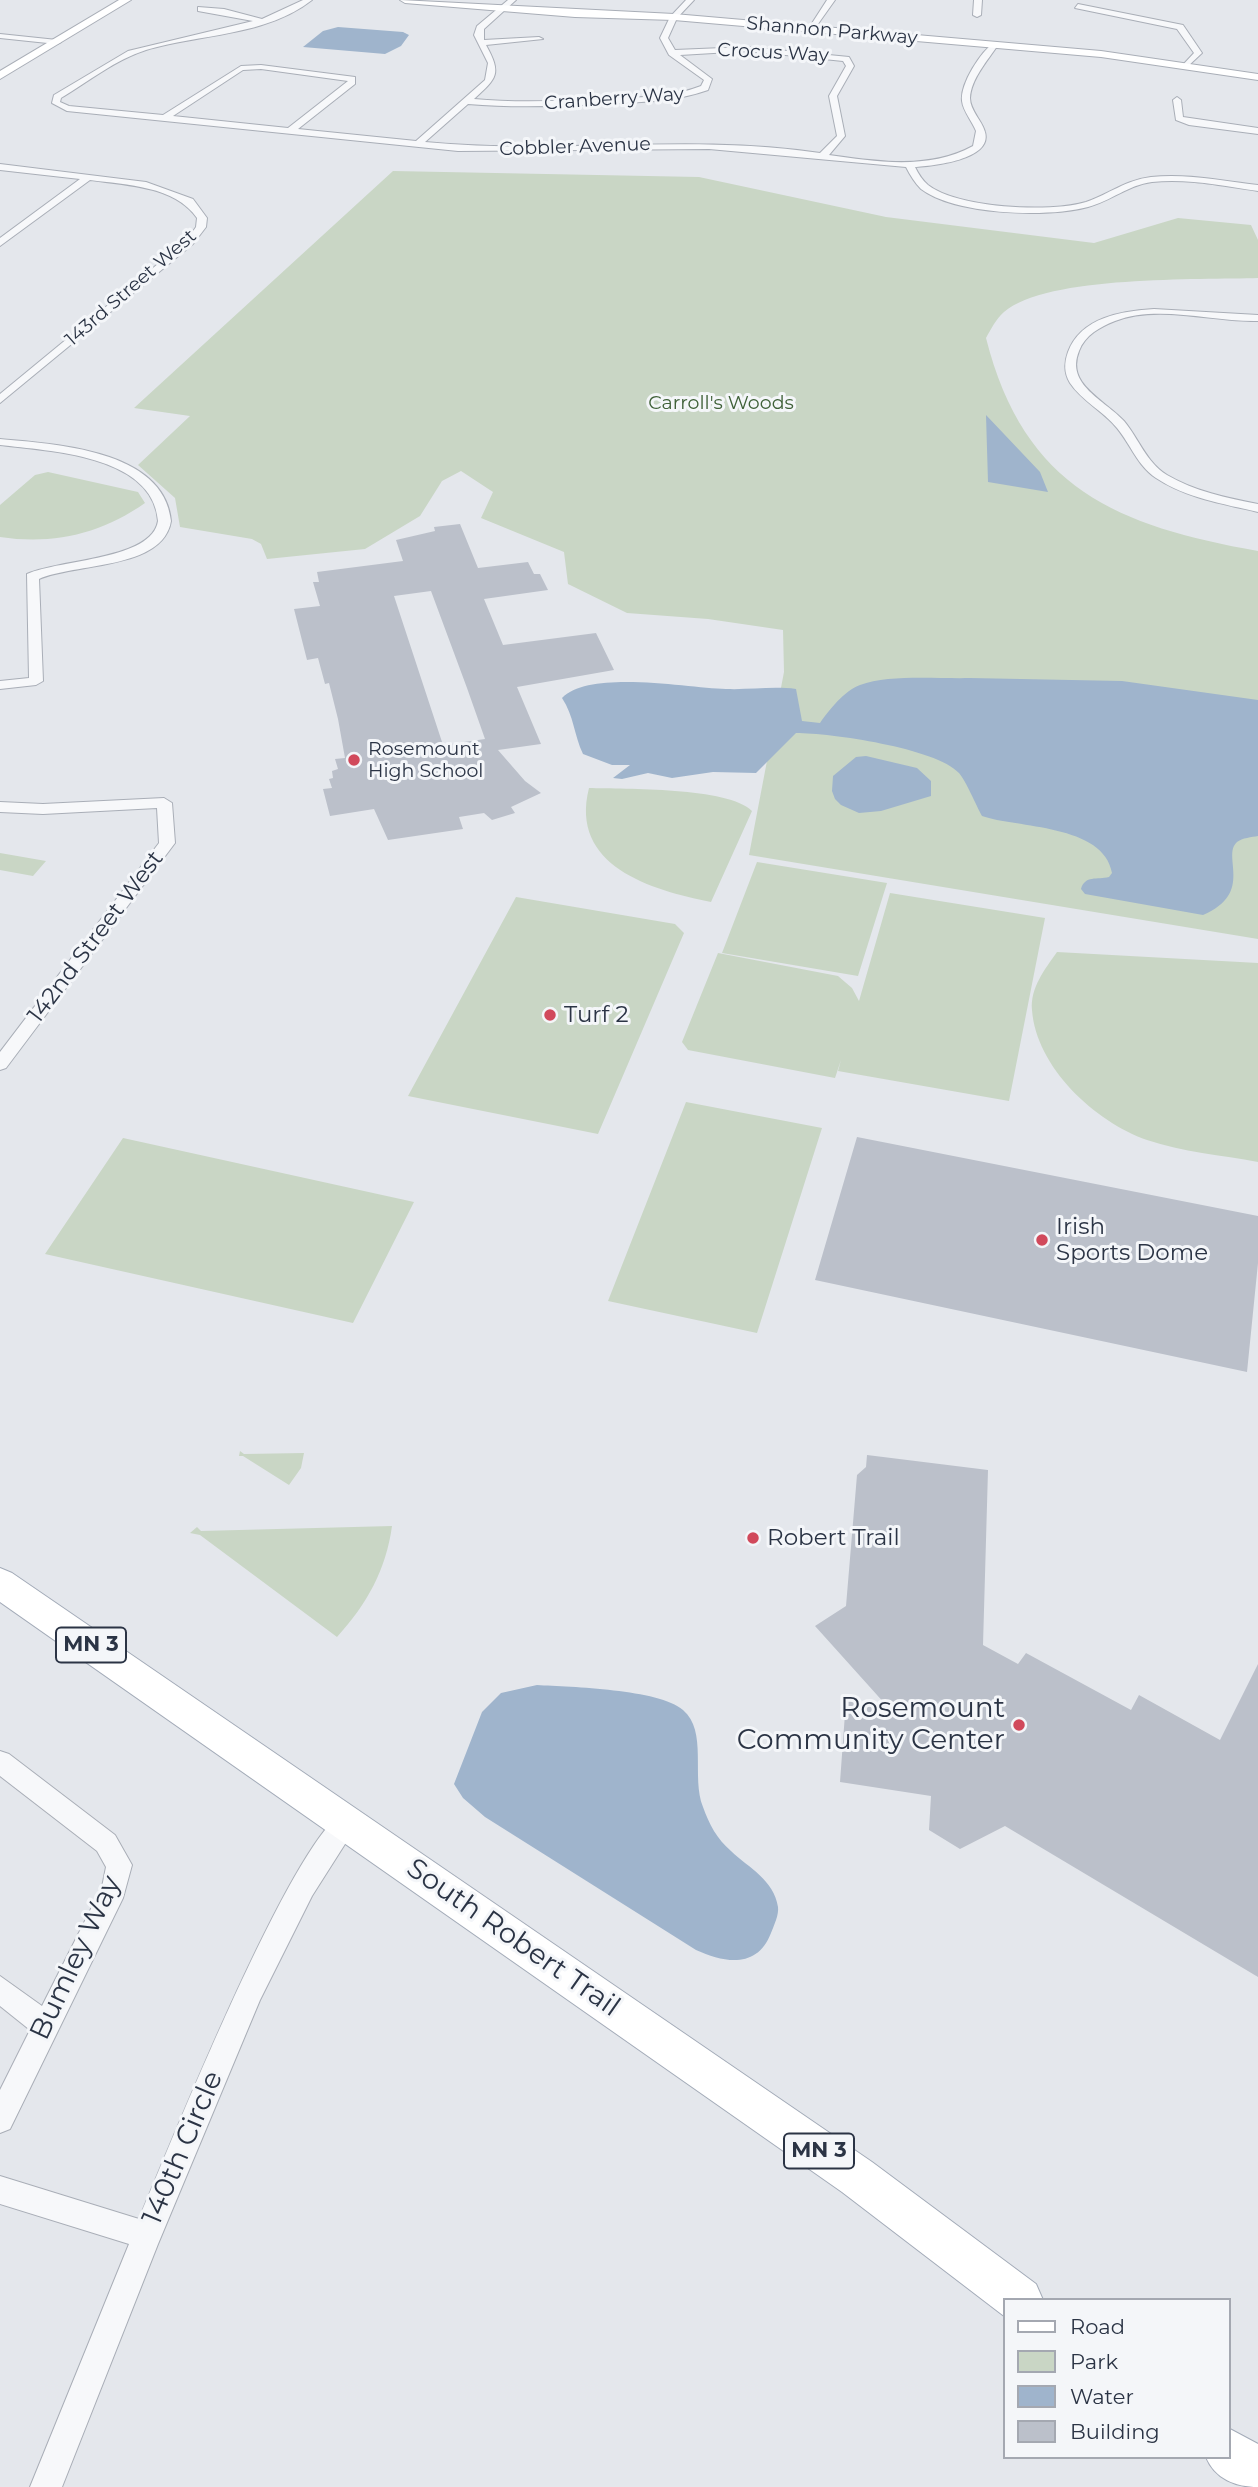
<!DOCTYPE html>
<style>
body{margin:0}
#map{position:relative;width:1258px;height:2487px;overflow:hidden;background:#e4e7ec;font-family:Montserrat,sans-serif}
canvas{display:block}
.legend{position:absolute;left:1003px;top:2298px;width:228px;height:161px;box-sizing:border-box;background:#f4f6f9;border:2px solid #a4a8b1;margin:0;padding:9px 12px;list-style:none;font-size:21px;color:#2b3445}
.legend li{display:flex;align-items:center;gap:14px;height:35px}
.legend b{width:35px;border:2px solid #a4a8b1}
</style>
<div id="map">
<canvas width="1258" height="2487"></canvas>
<ul class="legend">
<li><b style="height:9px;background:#fff"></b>Road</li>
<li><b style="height:19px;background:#c9d6c5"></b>Park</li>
<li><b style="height:19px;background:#9fb4cc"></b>Water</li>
<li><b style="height:19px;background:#bbc0ca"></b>Building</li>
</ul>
</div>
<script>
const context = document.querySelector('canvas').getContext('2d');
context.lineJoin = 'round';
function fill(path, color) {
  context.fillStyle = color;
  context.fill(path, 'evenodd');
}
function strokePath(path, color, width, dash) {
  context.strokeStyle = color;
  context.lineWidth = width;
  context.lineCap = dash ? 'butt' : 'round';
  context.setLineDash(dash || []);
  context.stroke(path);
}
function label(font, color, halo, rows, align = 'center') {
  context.font = font + ' Montserrat,sans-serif';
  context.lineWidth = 6;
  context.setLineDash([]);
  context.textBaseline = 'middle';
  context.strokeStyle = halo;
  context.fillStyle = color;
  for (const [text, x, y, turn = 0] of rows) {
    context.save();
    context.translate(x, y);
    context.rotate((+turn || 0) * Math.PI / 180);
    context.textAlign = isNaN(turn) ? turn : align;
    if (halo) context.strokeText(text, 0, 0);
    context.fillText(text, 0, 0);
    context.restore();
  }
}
const green = new Path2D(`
 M393 171 699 177 886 217 1094 243 1178 218 1251 225 1258 240V278C1200 280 1047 275 1004 312 996 319 991 329 986 338 1024 489 1118 526 1258 551V939L749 855 784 672 783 630 708 619 627 613 568 584 564 552 481 518 493 492 461 471 442 481 420 516 365 549 267 559 261 544 252 539 180 527 175 498 138 465 190 416 134 408Z
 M48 472 138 492 145 503C101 534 53 545 0 537V505L35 475Z
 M589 788C624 789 729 787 752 811L711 902C651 890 569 866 589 788Z
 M0 853 46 861 33 876 0 870Z
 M757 862 887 883 858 976 722 953Z
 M890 893 1045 918 1009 1101 838 1071 841 1060 835 1078 688 1050 682 1042 718 953 838 976 852 988 859 1001Z
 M516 897 675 924 684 933 598 1134 408 1096Z
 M1057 952 1258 963V1162C1222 1155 1182 1152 1147 1140 1095 1122 1036 1067 1032 1010 1030 988 1045 969 1057 952Z
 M686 1102 822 1128 757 1333 608 1301Z
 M123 1138 414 1202 353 1323 45 1254Z
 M240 1451 244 1454 304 1453 301 1468 289 1485 243 1456H239Z
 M392 1526C386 1570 367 1604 337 1637L200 1535 190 1533 197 1527 201 1531Z`);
const water = new Path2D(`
 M338 27 403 32 409 35 401 46 385 54 303 47 323 31Z
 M986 415 1040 472 1048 492 988 482Z
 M970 678 1122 681 1258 700V836C1252 837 1242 838 1237 842 1221 856 1255 893 1203 915L1085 894 1081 889C1085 875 1097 880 1109 877L1112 873C1104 824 1016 828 982 816 976 805 966 781 959 773 936 748 830 733 796 733L756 773 713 772 672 778 648 773 622 779 613 778 630 765H612L583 754C574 735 574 716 562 698 590 669 688 688 726 689 749 690 773 686 796 689L802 721 820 723C830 709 844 691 860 685 889 674 938 679 970 678Z
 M866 756 917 768 931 781V796L881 811 859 813 841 805 835 799 832 791 833 776 856 757Z
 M537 1685C571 1687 659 1689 683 1710 708 1731 691 1777 703 1807 709 1824 717 1839 731 1851 749 1868 774 1880 778 1907 779 1915 774 1925 771 1933 757 1969 725 1963 696 1950L485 1817 463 1798 454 1784 482 1712 501 1693Z`);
const building = new Path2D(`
 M460 524 478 568 528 562 534 574H540L548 590 484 599 503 645 596 633 614 670 517 687 541 744 498 750 525 781 541 793 511 807 515 813 492 820 484 813 459 817 463 829 388 840 374 809 330 816 323 789 332 788 329 779 333 778 332 771 338 769 335 759 345 758 338 719 329 683 325 684 318 658 307 660 294 609 320 606 313 582H319L317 572 403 561 396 540 435 531 434 527ZM431 591 467 688 485 739 443 745 394 596Z
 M857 1137 1258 1216V1263L1247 1372 815 1280Z
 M867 1455 988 1470 983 1645 1018 1664 1026 1653 1131 1710 1139 1695 1220 1740 1258 1664V1977L1005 1826 960 1849 929 1830 931 1796 840 1782 846 1700 886 1705 815 1626 846 1606 857 1475 866 1467Z`);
const street = new Path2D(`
 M303 0H312C267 36 199 34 146 50 115 60 89 81 61 98L60 102 69 106 163 115 241 66 261 65 355 77V84L298 129 416 141 485 80 488 63 474 35 477 26 508 0H516L484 29V40L539 37 543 39 486 45C502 74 497 78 474 99 517 103 561 101 604 99 638 97 670 98 701 86L704 80 669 55 660 38 670 17 686 0H694L677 18 668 38 675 50 747 47 849 57 854 66 837 96 845 136 829 155C877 162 929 170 973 146L976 131C972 121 963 111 962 101 960 84 981 51 994 43L998 45C988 60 971 79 970 98 970 111 982 120 985 132 993 160 932 166 915 167 918 173 922 180 928 185 957 208 1050 213 1086 202 1109 194 1126 180 1151 177 1186 173 1223 181 1258 185V191C1223 186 1187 178 1152 182 1128 185 1111 201 1088 207 1048 218 955 215 921 189 915 183 910 175 906 167L709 149 458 151 67 111 52 103 54 95 128 51 253 21 198 11V7L224 9 262 19ZM747 51 843 61 846 66 829 96 837 136 820 153C689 133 557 155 425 142L468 104C514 108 560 106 605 104 641 102 674 102 708 90L712 79 680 55ZM261 69 348 81 288 128 173 116 243 70Z
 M827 0H835L813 31H807Z
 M974 0H982L981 15 977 17 973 15Z
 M1078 4 1183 25 1202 53 1186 68H1180L1194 53 1177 29 1075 8Z
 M0 34 57 40 61 42 57 44 0 38Z
 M1177 97 1181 100 1183 117 1258 128V134L1189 125 1176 120 1173 100Z
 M0 164 146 182 193 199 207 218 206 227 193 244 0 403V394L187 240 196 227 197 218C175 186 127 185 90 180L0 246V238L80 179 0 170Z
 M1154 309 1258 315V321C1213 322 1158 304 1115 321 1100 327 1085 335 1079 351 1065 385 1105 400 1124 421 1139 439 1146 462 1167 475 1194 491 1227 498 1258 504V512C1224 504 1186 498 1156 478 1137 465 1131 445 1117 428 1103 411 1082 401 1070 383 1064 373 1064 363 1068 352 1081 317 1122 311 1154 309Z
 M0 439C53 444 164 449 171 521 163 570 74 563 39 579L43 681 36 685 0 689V681L29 678 27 574C61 559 152 560 158 521 153 455 49 451 0 445Z
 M164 798 172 803 175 843 6 1068 0 1070V1052L159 843 157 808 43 814 0 812V802L43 804Z
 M0 1751 9 1754 115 1835 132 1865 123 1898 10 2129 0 2133V2090L30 2030 0 2006V1976L42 2006 102 1887 106 1867 97 1851 0 1776Z
 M347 1810 356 1814 359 1822 312 1896 260 2000 158 2244 62 2487H30L129 2244 0 2204V2176L139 2219C167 2153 295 1831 347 1810Z`);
const secondary = new Path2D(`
 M119 0H131L0 79V71Z
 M400 0 674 14 1101 51 1258 74V80L1101 57 674 20 575 17 405 3Z`);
const primary = new Path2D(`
 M0 1568 12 1573 872 2162 1036 2284 1043 2300H1004V2316L842 2192 0 1602Z
 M1228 2428 1258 2444V2487C1236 2487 1215 2479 1206 2457H1228Z`);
const markers = [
 [354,760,7,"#d1495b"],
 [550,1015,7,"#d1495b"],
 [1042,1240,7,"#d1495b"],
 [753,1538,7,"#d1495b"],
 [1019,1725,7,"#d1495b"]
];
const farStreetnames = [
 ["Shannon Parkway",832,31,5],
 ["Crocus Way",773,53,3],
 ["Cranberry Way",614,99,-4],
 ["Cobbler Avenue",575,147,-2],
 ["143rd Street West",131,288,-41]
];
const farParknames = [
 ["Carroll's Woods",721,403]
];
const farPoinames = [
 ["Rosemount",368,749],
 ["High School",368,771]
];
const shields = [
 [91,1645,70],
 [819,2151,70]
];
const shieldNames = [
 ["MN 3",91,1645],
 ["MN 3",819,2151]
];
const streetNames = [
 ["142nd Street West",96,937,-53]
];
const poiNames = [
 ["Turf 2",564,1015],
 ["Irish",1056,1227],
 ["Sports Dome",1056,1253],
 ["Robert Trail",767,1538]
];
const nearPoinames = [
 ["Rosemount",1005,1709],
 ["Community Center",1005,1741]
];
const nearStreetnames = [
 ["South Robert Trail",513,1938,35],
 ["Bumley Way",76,1958,-65],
 ["140th Circle",183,2148,-67]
];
fill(green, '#c9d6c5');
fill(water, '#9fb4cc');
fill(building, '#bbc0ca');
strokePath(street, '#a9aeb7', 2);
strokePath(secondary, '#a9aeb7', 2);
strokePath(primary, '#a3abb8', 2);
fill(street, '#f7f8fa');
fill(secondary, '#fff');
fill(primary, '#fff');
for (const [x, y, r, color] of markers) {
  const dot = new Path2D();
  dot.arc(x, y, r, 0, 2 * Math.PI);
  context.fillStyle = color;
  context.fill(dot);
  strokePath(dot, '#f4f6f9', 2.5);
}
label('19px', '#2b3445', '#f4f6f9', farStreetnames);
label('19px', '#3f6138', '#f4f6f9', farParknames);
label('19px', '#2b3445', '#f4f6f9', farPoinames, 'left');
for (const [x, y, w] of shields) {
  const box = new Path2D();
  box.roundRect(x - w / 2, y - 17.5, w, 35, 5);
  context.fillStyle = '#f4f6f9';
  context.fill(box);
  strokePath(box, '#2b3445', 2);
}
label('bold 21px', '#2b3445', null, shieldNames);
label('23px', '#2b3445', '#f4f6f9', streetNames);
label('23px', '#2b3445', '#f4f6f9', poiNames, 'left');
label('28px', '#2b3445', '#f4f6f9', nearPoinames, 'right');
label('28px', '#2b3445', '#f4f6f9', nearStreetnames);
</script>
